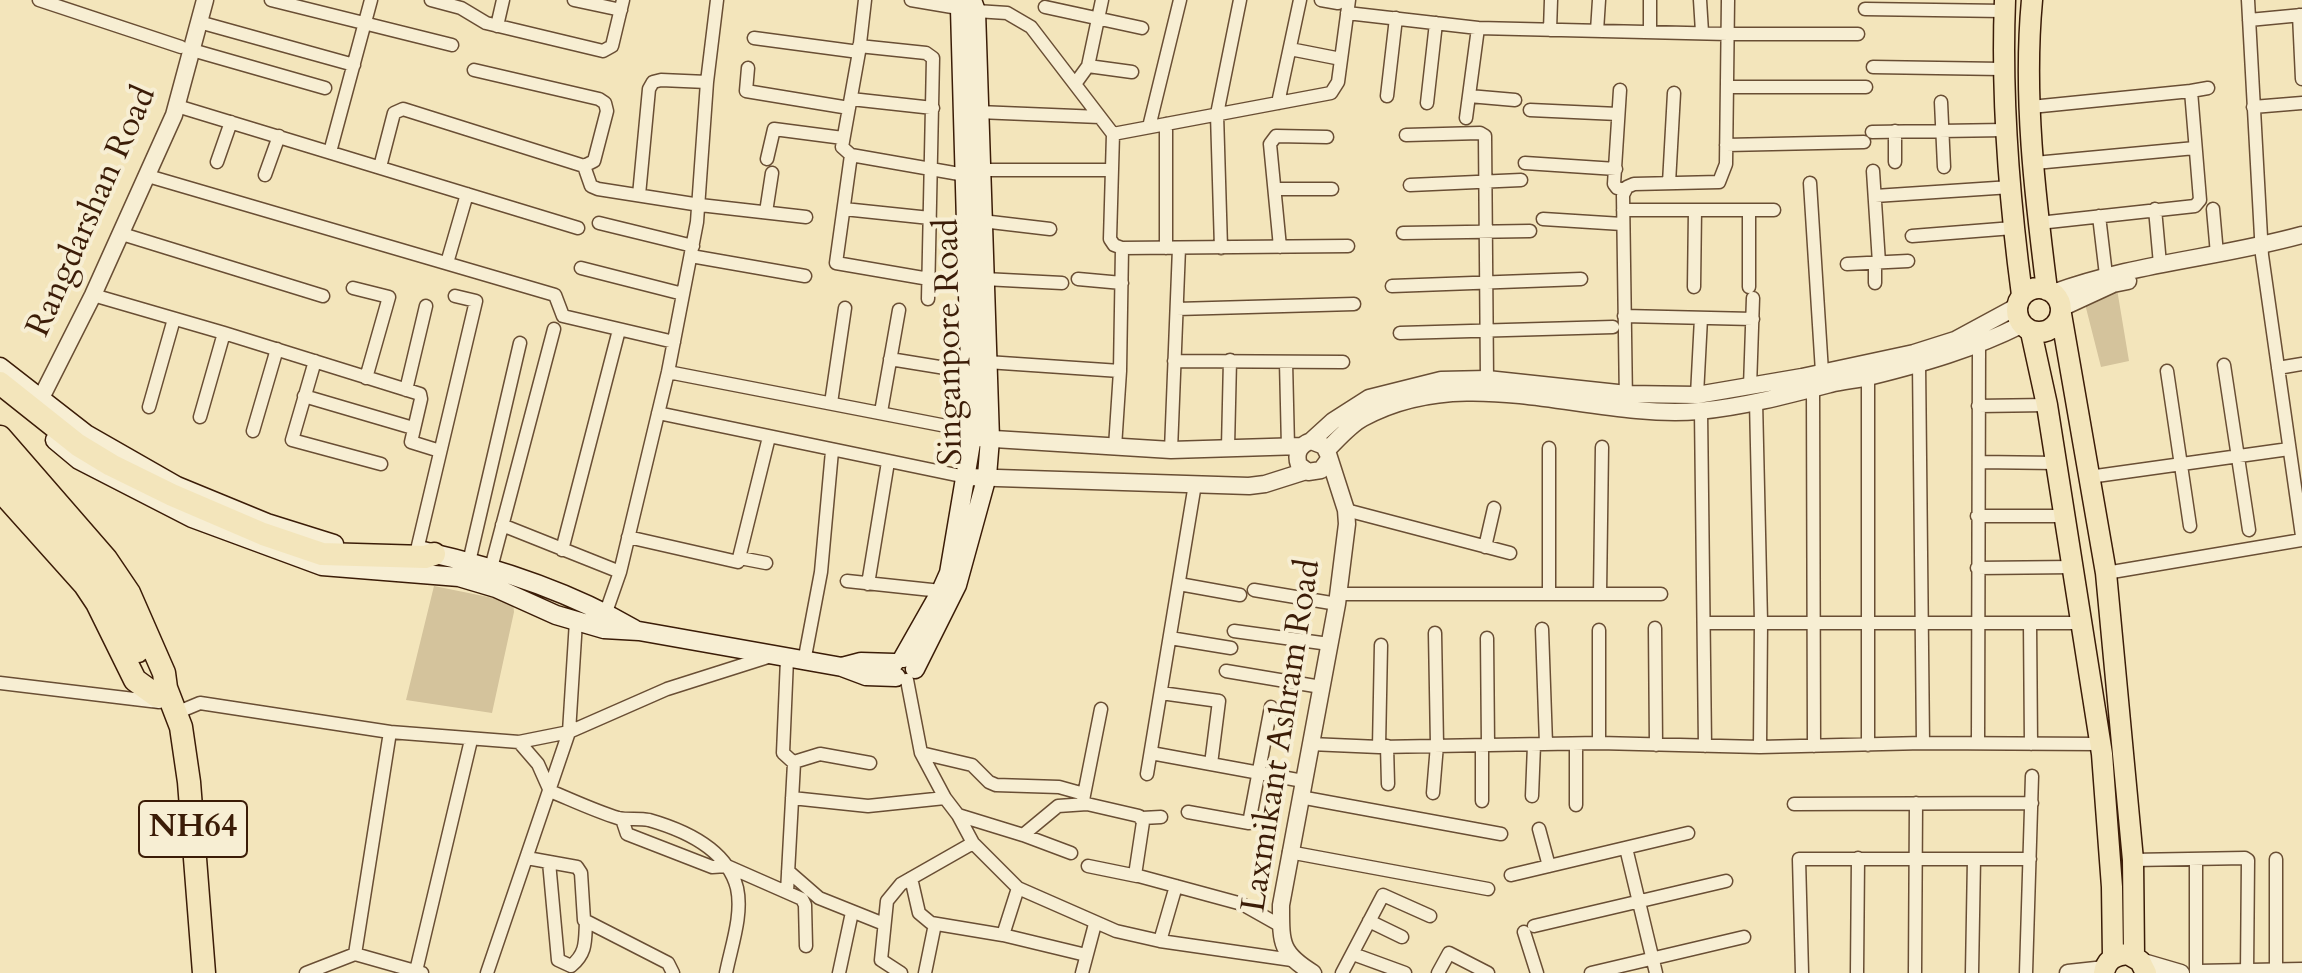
<!DOCTYPE html>
<style>
body{margin:0}
canvas{display:block;background:#f3e5bb}
</style>
<canvas width="2302" height="973"></canvas>
<script>
const context = document.querySelector('canvas').getContext('2d');
context.lineJoin = 'round';
function fill(path, color) {
  context.fillStyle = color;
  context.fill(path, 'evenodd');
}
function strokePath(path, color, width, dash) {
  context.strokeStyle = color;
  context.lineWidth = width;
  context.lineCap = dash ? 'butt' : 'round';
  context.setLineDash(dash || []);
  context.stroke(path);
}
function label(font, color, halo, rows, align = 'center') {
  context.font = font + ' Cardo,serif';
  context.lineWidth = 8;
  context.setLineDash([]);
  context.textBaseline = 'middle';
  context.strokeStyle = halo;
  context.fillStyle = color;
  for (const [text, x, y, turn = 0] of rows) {
    context.save();
    context.translate(x, y);
    context.rotate((+turn || 0) * Math.PI / 180);
    context.textAlign = isNaN(turn) ? turn : align;
    if (halo) context.strokeText(text, 0, 0);
    context.fillText(text, 0, 0);
    context.restore();
  }
}
const green = new Path2D(`
 M2117 289 2129 361 2101 367 2084 300Z
 M434 586 513 602 514 612 492 713 406 700Z`);
const minor = new Path2D(`
 M39 0 181 47
 M271 0 452 45
 M431 0 461 8 486 23 603 51 612 46 623 0
 M574 0 621 10
 M865 0 859 52 842 147 851 155 836 263 929 279
 M911 0 976 11 1007 13 1031 27 1113 134 1331 93 1338 82 1349 0
 M1321 0 1338 3
 M1650 0V32
 M1700 0 1702 32
 M2248 0 2262 255 2302 536
 M1045 7 1142 28
 M1865 9 2004 11
 M1347 13 1478 28 1728 34H1858
 M2299 15 2302 79
 M2249 20 2302 15
 M199 22 354 65
 M497 26 503 0
 M1550 30 1551 0
 M1597 31 1599 0
 M754 38 859 52
 M859 46 926 53 933 58 928 299
 M1290 49 1341 59
 M192 50 325 88
 M1088 66 1132 72
 M1873 67 2002 69
 M748 68 746 91 849 108
 M1075 84 1088 66 1102 0
 M1728 87H1866
 M1620 90 1614 184 1617 188 1625 190
 M2191 91 2208 88
 M1387 96 1396 18
 M1469 96 1515 100
 M851 99 933 108
 M1941 102 1944 167
 M1278 103 1300 0
 M1427 103 1436 23
 M177 106 578 228
 M2031 107 2191 91 2200 200 2195 206 2039 223
 M2253 107 2302 103
 M1530 110 1618 114
 M978 112 1100 117
 M1466 118 1478 28
 M1166 124V248
 M1149 127 1180 0
 M1895 131V162
 M1872 132 2006 130
 M1113 134 1110 239 1114 245 1122 248 1348 246
 M1406 135 1480 133 1485 136 1487 379
 M1726 145 1864 142
 M330 152 371 0
 M851 155 965 175
 M767 159 774 129 843 138
 M217 162 231 122
 M1525 163 1616 169
 M2035 163 2195 148
 M584 166 591 186 598 189 700 205 806 217
 M380 167 394 113 403 109 584 166 594 161 607 111 605 103 599 99 474 70
 M980 170H1112
 M1873 171 1879 263
 M265 175 279 136
 M148 176 555 295 563 316 674 342
 M1669 183 1674 93
 M1810 183 1822 372
 M1410 185 1521 180
 M1276 189H1332
 M639 195 649 89 653 82 661 80 707 82
 M1875 196 2011 187
 M844 209 930 218
 M2155 209 2160 264
 M2213 209 2217 254
 M1623 210H1774
 M766 212 772 173
 M2099 216 2106 275
 M1543 219 1622 224
 M982 221 1050 229
 M599 223 693 246
 M1403 233 1530 231
 M122 234 323 296
 M1912 236 2013 228
 M1280 247 1270 144 1276 136 1327 137
 M1221 248 1217 114 1240 0
 M691 256 805 276
 M447 263 467 194
 M1875 263V283
 M1847 264 1908 261
 M581 268 683 294
 M984 279 1062 283
 M1078 279 1122 283
 M1392 286 1581 279
 M1694 287 1695 210
 M1749 287V210
 M353 288 389 297 366 378
 M93 295 224 333 420 394 421 399 411 442 440 451
 M1177 309 1354 304
 M1624 316 1753 319
 M1400 333 1613 327
 M890 359 970 372
 M315 361 292 440 381 464
 M1174 361 1343 362
 M987 362 1120 371
 M1286 362 1288 447
 M1919 363 1923 743
 M2224 365 2249 530
 M2278 368 2302 364
 M2167 371 2190 526
 M668 372 972 431
 M1868 377V745
 M1750 387 1753 298
 M1813 389 1814 746
 M406 390 426 306
 M1697 395 1701 318
 M304 396 413 428
 M1756 401 1761 622 1760 747
 M831 403 845 308
 M1626 403 1623 195 1627 187 1634 184 1719 182 1726 164 1728 0
 M1978 406 2047 405
 M149 407 174 319
 M1701 411 1705 746
 M881 412 899 310
 M658 413 966 477
 M200 417 224 333
 M253 431 277 349
 M1115 447 1120 371 1122 248
 M1228 447 1230 360
 M1171 450 1179 248
 M1979 462 2057 463
 M2089 477 2289 449
 M1346 510 1510 553
 M1977 516H2066
 M502 525 620 572
 M628 537 738 562 769 437
 M1485 547 1494 508
 M417 550 476 301 455 296
 M562 550 619 330
 M740 558 766 563
 M469 562 520 343
 M491 568 554 329
 M1977 568 2074 567
 M2106 573 2302 540
 M847 581 941 591
 M868 584 888 462
 M1179 584 1240 595
 M1254 590 1337 604
 M1338 594H1661
 M1549 594V448
 M1600 594 1602 447
 M606 612 620 572 668 372 697 222 707 82 717 0
 M1704 623H2082
 M2030 623 2031 744
 M1655 628 1656 745
 M1542 629 1546 744
 M1599 630V743
 M1234 631 1329 644
 M1170 638 1231 648
 M1487 638 1488 745
 M787 659 783 753 794 763 787 892
 M804 662 821 572 832 451
 M1226 671 1321 687
 M907 680 921 753 945 798 958 815 973 843 1018 888 1116 931 1160 941 1292 960
 M0 683 159 702
 M1161 693 1219 701 1211 764
 M176 713 200 703 390 732 519 742 569 732 667 689 771 656
 M519 742 538 764 550 791C572 800 595 811 618 818 628 820 639 818 649 820 684 830 727 849 737 888 743 915 731 947 726 973
 M1978 743 1979 346
 M1310 744 1379 747 1599 743 1760 747 1923 743 2100 744
 M1387 746 1388 784
 M1379 747 1381 645
 M921 753 972 765 989 782 996 785 1059 787 1084 794
 M1151 753 1303 781
 M794 762 820 754 870 763
 M1147 774 1195 484
 M1433 793 1437 745 1435 633
 M1532 796 1534 745
 M1300 797 1501 834
 M792 798 868 806 945 798
 M1083 800 1101 709
 M1482 801V745
 M1794 804 2032 803
 M1576 805V744
 M1188 812 1249 823 1271 707
 M958 815 1023 835 1058 806 1087 804 1139 816 1143 822 1135 875 1242 904 1281 926
 M1142 818 1161 817
 M622 819 627 834 712 867 727 866 802 899 805 905 806 946
 M1539 829 1549 866
 M1023 835 1071 853
 M1626 848 1656 973
 M1289 852 1488 889
 M527 858 577 867 581 873 584 920 668 963 673 973
 M2133 860 2245 858 2248 860 2247 973
 M549 862 558 960 571 966C587 953 585 941 586 921
 M1088 866 1137 876
 M788 871 819 898 884 924
 M1511 875 1688 833
 M911 878 919 913 931 923 1003 935 1086 955
 M1369 921 1402 937
 M1534 926 1726 881
 M1524 932 1537 973
 M1003 935 1018 888
 M1160 941 1176 886
 M355 954 422 973
 M1353 954 1405 973
 M416 971 471 740
 M2276 971V859
 M306 973 355 954 390 732
 M487 973 569 732 576 621
 M839 973 851 917
 M901 973 881 960 887 901 901 884 973 843
 M925 973 935 924
 M1082 973 1095 924
 M1342 973 1383 895 1430 916
 M1438 973 1449 953 1488 973
 M1591 973 1744 937
 M1802 973 1799 859H2030
 M1857 973 1858 858
 M1915 973 1916 803
 M1972 973 1974 859
 M2026 973 2032 776
 M2196 973V859`);
const tertiary = new Path2D(`
 M2053 293C2134 263 2219 258 2302 235
 M2061 308 2113 284 2128 281
 M41 398 93 295 174 115 205 0
 M978 438 1171 450 1302 446
 M1311 441 1333 421 1369 398 1441 380 1487 379 1627 394 1697 395 1802 377 1914 353 1955 340 2016 307
 M1327 450C1338 439 1350 425 1363 418 1469 360 1588 420 1699 411 1743 407 1788 395 1830 384 1844 380 1858 380 1872 376 1924 363 1973 349 2021 325
 M966 477 1249 486 1265 484 1306 471
 M2140 961 2181 973
 M1313 973C1280 953 1281 943 1281 905L1337 604 1347 524 1346 510 1328 454 1324 446 1311 441C1299 445 1295 454 1299 465L1308 472 1321 470 1329 459
 M2068 973 2105 969
 M2198 973 2302 971`);
const secondary = new Path2D(`
 M0 367 86 434 177 486 267 523 334 544
 M55 440 79 460 192 518 322 566 459 577 496 588 556 615 604 629 639 631 842 667 866 676 896 677
 M423 551C495 567 570 592 634 629
 M903 658 941 591 949 573 972 437 960 9 956 0
 M842 667 861 662 894 663
 M915 669 957 585 987 476 990 439 976 11 972 0`);
const primary = new Path2D(`
 M2005 0C2001 99 2009 197 2022 295
 M2032 0C2023 96 2035 195 2047 290
 M2017 310a22 22 0 1 1 44 0a22 22 0 1 1-44 0Z
 M2061 314 2106 573 2133 860 2134 956
 M2031 332 2047 405 2102 754 2112 887 2113 957
 M2104 973C2106 960 2115 955 2128 954L2140 961 2146 973`);
const trunk = new Path2D(`
 M0 383 78 445 111 465 172 495 263 534 322 554 425 557 434 554
 M0 437 106 559 129 593 164 673 166 688 181 727 189 782 204 973
 M0 463 87 560 123 618 138 651
 M0 490 85 585 97 603 135 680 157 696`);
const shields = [
 [193,829,108]
];
const shieldNames = [
 ["NH64",193,829]
];
const streetNames = [
 ["Rangdarshan Road",93,212,-66],
 ["Singanpore Road",951,342,-91],
 ["Laxmikant Ashram Road",1283,736,-81]
];
fill(green, '#d4c39c');
strokePath(minor, '#694e34', 15);
strokePath(tertiary, '#694e34', 19);
strokePath(secondary, '#3b1c07', 21);
strokePath(primary, '#3b1c07', 23);
strokePath(trunk, '#3b1c07', 25);
strokePath(minor, '#f7eed3', 12);
strokePath(tertiary, '#f7eed3', 16);
strokePath(secondary, '#f7eed3', 18);
strokePath(primary, '#f3e5bb', 20);
strokePath(trunk, '#f3e5bb', 22);
for (const [x, y, w] of shields) {
  const box = new Path2D();
  box.roundRect(x - w / 2, y - 28, w, 56, 6);
  context.fillStyle = '#f7eed3';
  context.fill(box);
  strokePath(box, '#3b1c07', 2);
}
label('bold 32px', '#3b1c07', null, shieldNames);
label('34px', '#3b1c07', '#f7eed3', streetNames);
</script>
